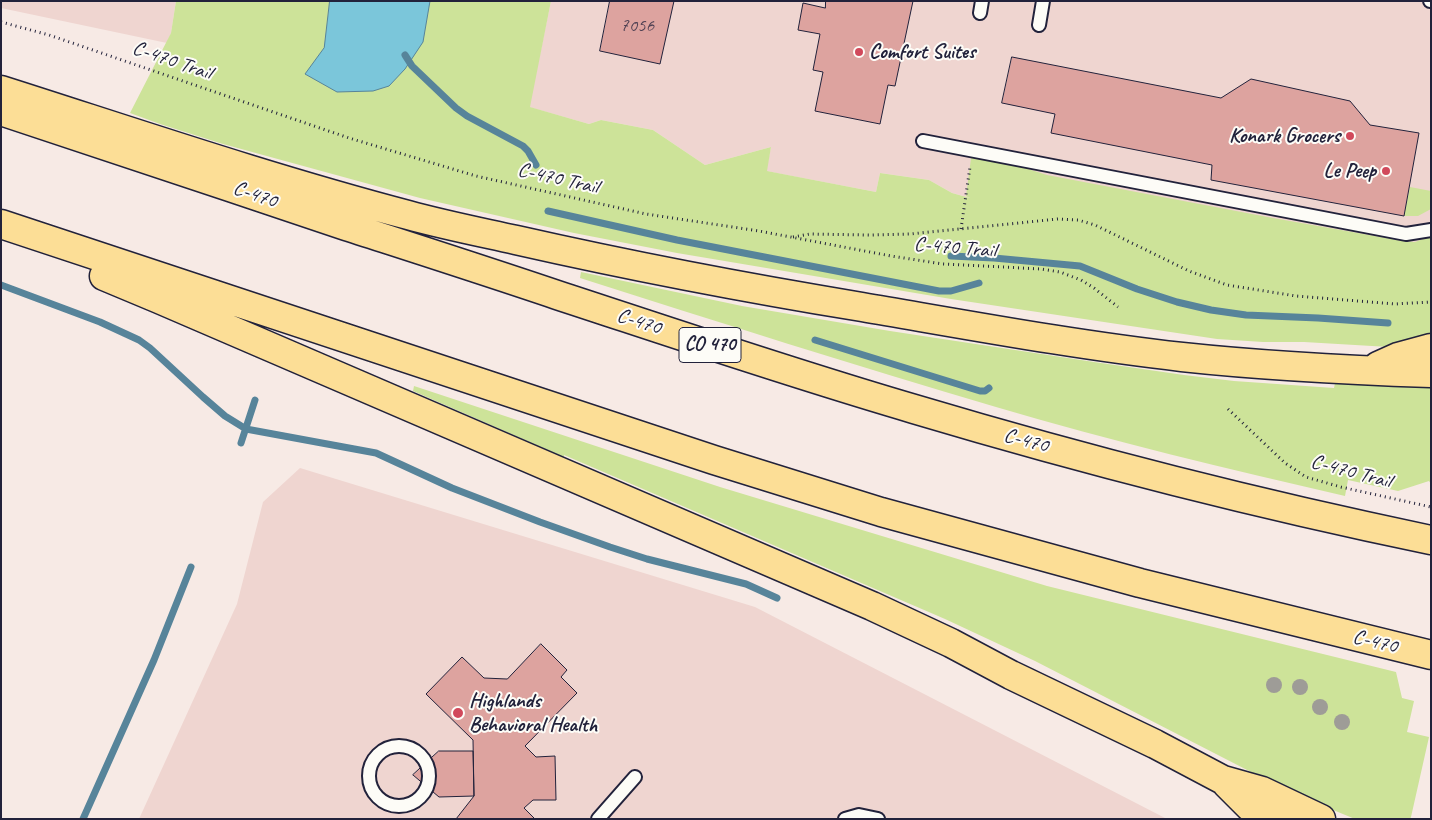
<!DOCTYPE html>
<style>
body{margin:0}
#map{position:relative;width:1432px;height:820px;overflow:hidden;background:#f7eae5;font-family:Caveat,sans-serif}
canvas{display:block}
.frame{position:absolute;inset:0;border:2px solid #22223b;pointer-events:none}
</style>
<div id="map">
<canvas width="1432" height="820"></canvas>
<div class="frame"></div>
</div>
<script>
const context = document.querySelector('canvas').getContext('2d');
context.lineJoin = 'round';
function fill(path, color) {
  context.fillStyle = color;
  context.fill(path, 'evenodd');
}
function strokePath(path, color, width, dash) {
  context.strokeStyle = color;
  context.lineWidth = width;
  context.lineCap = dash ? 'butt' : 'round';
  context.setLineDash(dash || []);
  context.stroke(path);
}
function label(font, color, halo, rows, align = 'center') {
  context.font = font + ' Caveat,sans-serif';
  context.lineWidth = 4;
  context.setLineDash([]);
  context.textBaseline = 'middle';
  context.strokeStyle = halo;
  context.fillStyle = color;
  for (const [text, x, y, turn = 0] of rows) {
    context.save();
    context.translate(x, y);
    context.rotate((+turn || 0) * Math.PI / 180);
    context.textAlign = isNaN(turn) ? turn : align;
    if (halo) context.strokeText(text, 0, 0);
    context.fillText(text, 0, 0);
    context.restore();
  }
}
const built = new Path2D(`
 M1 1H176L171 33 167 43 1 8Z
 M551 1H1431V270L978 200 952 193 929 180 880 173 876 192 766 171 771 147 705 165 653 130 601 120 589 124 529 107Z
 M300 468 755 607 1167 819H139L237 604 263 502Z`);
const green = new Path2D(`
 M176 1H551L530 107 589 124 601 120 653 130 705 165 771 147 767 171 876 192 880 173 929 180 952 193 970 198 966 196 972 151 1047 175 1273 218 1403 241 1415 242 1431 236V338L1389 347 1304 342H1263L1217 339 951 299 677 253 574 233 420 198 223 144 160 124 130 113 171 33Z
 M1410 187 1431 191V209L1418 216H1404Z
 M581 272 742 306 890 331 1094 362 1184 375 1234 381 1334 388 1335 383 1431 387V484L1429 481 1398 491 1348 480 1345 496C1228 469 1111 441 996 407 857 366 718 322 580 278Z
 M414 386 720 487 1047 586 1396 672 1402 698 1414 701 1407 732 1429 737 1411 817 1410 819H1355L1321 805 1251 772 1035 661 945 619 564 455V457L413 391Z`);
const water = new Path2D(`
 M330 1H430L423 42 405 69 389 86 373 91 337 92 305 74 324 48Z`);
const stream = new Path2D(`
 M405 55 412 66 456 108 467 116 523 146 528 151 536 165
 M548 211 677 240 939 291H951L979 283
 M951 256 994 258 1080 266 1137 289 1177 302 1211 310 1246 315 1318 318 1388 323
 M1 285 100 322 139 340 150 348 203 397 225 416 246 429 376 453 452 488 540 522 610 547 647 559 746 584 777 598
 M815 340 980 391H985L989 388
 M241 443 255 400
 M83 819 154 660 191 567`);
const building = new Path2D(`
 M610 1H674L660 64 600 51Z
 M826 1H913L895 86 888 85 880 124 815 111 823 72 813 70 820 34 798 30 803 3 825 8Z
 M1012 57 1221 98 1251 79 1350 101 1370 125 1419 133 1404 216 1211 180 1212 165 1051 133 1055 114 1002 103Z
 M541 644 567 670 561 677 577 693 525 746 536 757 555 756 556 800H533L524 808 535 819H456L474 796 473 740 426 694 462 657 484 678 507 679Z
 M439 751H473L474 796 439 797 413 775Z`);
const path = new Path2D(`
 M1 22 49 35 349 138 476 176 646 214 759 231 891 256 943 264 1041 269 1060 272 1081 280 1094 288 1118 307
 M961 229 970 167
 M793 237 810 234 869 235 910 234 1058 219 1078 220 1095 225 1189 271 1227 285 1296 296 1395 304 1431 302
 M1228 409 1285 463 1306 477 1341 487 1431 507`);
const lane = new Path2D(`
 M1430 1H1431
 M980 13 982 1
 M1039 25 1043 1
 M923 141 1406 234 1431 230
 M369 776a30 30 0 1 1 60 0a30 30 0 1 1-60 0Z
 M598 819 635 777
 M845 819 859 815 878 819`);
const highway = new Path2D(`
 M1 90C136 133 271 179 408 215 444 225 480 232 516 240 631 266 746 288 862 307 968 325 1075 345 1182 357 1265 366 1347 370 1431 373
 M1 111C115 148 229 187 343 225 414 248 486 271 557 295 676 334 794 374 914 409 1085 460 1257 504 1431 540
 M1 224 714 460 881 512 1140 583 1431 655
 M104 276 159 299 872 606 951 643 1011 675 1155 744 1223 780 1262 791 1321 819
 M1378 366 1398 357 1431 348
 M1227 784 1250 807 1275 819`);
const trees = [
 [1274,685],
 [1300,687],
 [1320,707],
 [1342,722]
];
const markers = [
 [859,52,5,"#d1495b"],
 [1350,136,5,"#d1495b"],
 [1386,171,5,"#d1495b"],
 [458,713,6,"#d1495b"]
];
const numberNames = [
 ["7056",637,26]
];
const shields = [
 [710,345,62]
];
const shieldNames = [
 ["CO 470",710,345]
];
const poiNames = [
 ["Comfort Suites",869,52],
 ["Konark Grocers",1340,136,"right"],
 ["Le Peep",1376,171,"right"],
 ["Highlands",469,701],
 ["Behavioral Health",469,725]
];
const streetNames = [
 ["C-470 Trail",172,61,19],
 ["C-470 Trail",558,179,13],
 ["C-470",255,195,19],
 ["C-470 Trail",955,248,5],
 ["C-470",639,322,18],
 ["C-470",1026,441,15],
 ["C-470 Trail",1351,472,15],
 ["C-470",1375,642,14]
];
fill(built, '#efd5d0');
fill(green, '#cde399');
fill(water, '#7bc6da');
strokePath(water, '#57849a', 1);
strokePath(stream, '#57849a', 7);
fill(building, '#dda39f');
strokePath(building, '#22223b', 1);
strokePath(lane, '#22223b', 16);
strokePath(highway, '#22223b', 31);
strokePath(path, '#22223b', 3, [1, 4]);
strokePath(lane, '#fdfcf7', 12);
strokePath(highway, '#fcde96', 28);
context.fillStyle = '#9e9c97';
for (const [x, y] of trees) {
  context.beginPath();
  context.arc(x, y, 8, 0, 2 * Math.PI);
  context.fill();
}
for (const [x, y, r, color] of markers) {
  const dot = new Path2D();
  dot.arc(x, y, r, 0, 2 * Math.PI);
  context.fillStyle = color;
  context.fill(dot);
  strokePath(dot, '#fdfcf7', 2);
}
label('19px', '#514254', null, numberNames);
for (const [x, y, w] of shields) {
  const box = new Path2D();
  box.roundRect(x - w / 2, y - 17.5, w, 35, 4);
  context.fillStyle = '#fdfcf7';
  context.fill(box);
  strokePath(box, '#22223b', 1);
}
label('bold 20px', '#22223b', null, shieldNames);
label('bold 21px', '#22223b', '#fdfcf7', poiNames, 'left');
label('21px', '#22223b', '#fdfcf7', streetNames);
</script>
